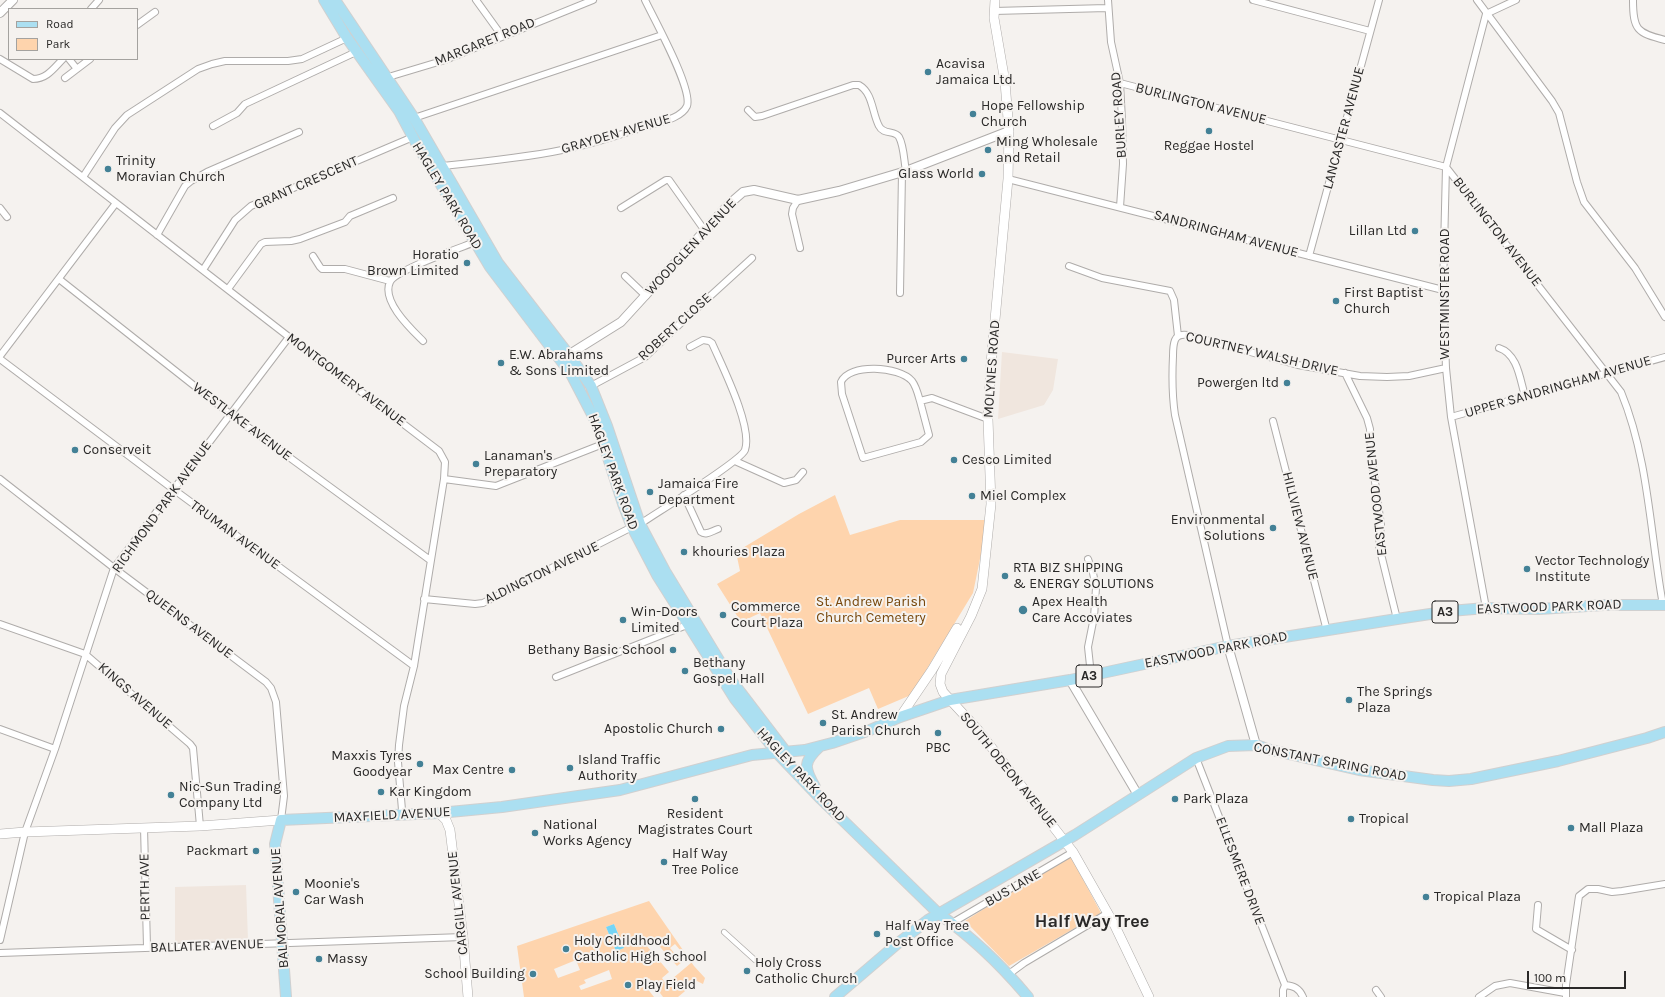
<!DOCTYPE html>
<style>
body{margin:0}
#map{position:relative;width:1665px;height:997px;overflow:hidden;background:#f5f2ef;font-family:Karla,sans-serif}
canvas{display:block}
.legend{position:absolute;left:8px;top:8px;width:130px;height:52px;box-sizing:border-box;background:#f5f2ef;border:1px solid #a4a29f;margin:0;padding:5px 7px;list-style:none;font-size:12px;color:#2a2928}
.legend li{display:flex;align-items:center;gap:8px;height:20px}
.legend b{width:20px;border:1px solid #a4a29f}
.scale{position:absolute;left:1527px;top:971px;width:99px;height:18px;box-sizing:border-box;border:2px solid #2a2928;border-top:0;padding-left:5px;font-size:12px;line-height:14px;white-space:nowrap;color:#2a2928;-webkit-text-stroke:3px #f5f2ef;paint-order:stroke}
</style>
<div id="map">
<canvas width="1665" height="997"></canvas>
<ul class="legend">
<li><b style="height:5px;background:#abdff1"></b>Road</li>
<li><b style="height:11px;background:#fed4ad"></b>Park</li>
</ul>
<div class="scale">100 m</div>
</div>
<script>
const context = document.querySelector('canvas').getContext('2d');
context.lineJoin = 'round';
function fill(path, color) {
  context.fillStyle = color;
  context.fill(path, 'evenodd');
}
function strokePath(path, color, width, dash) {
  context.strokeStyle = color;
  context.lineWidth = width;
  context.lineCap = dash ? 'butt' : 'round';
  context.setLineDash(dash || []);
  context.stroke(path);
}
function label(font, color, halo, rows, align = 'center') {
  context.font = font + ' Karla,sans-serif';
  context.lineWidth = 4;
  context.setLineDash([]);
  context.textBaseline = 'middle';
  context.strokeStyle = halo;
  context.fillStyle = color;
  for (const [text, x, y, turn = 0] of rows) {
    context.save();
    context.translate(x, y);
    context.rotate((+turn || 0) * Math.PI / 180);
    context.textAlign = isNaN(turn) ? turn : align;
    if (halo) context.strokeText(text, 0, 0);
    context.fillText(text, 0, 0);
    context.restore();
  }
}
const built = new Path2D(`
 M1002 352 1058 359 1053 390 1044 405 998 419Z
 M246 885 248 940 175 944V887Z`);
const green = new Path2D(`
 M835 495 850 535 900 520H988L973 593 911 695 878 709 869 688 808 714 760 613 741 622 717 584 740 571 736 552 799 514Z
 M1071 857 1101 913 1009 966 965 921 1001 898Z
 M649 901 694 966 705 978 703 984 697 981 678 997H663L649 978 643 983 654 997H524L517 946ZM614 924 624 948 616 951 606 927ZM653 939 677 966 682 962 670 948 675 944 691 963 666 984 662 978 669 972 646 945ZM576 960 580 970 558 978 554 969ZM609 970 612 979 581 990 579 986 586 983 584 980Z`);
const water = new Path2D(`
 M614 924 624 948 616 951 606 927Z`);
const pedestrian = new Path2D(`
 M724 932 755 960`);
const minor = new Path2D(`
 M476 0 502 36
 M1108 0 1111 42 1120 83 1122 120 1123 164 1120 207
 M1253 0 1370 31
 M1477 0 1552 101 1559 113 1577 182 1584 202 1635 268 1665 317
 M1633 0C1633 30 1637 33 1665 40
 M91 9 99 0
 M994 11 1107 8
 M137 25 155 12
 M0 59 33 79C47 79 54 68 63 59
 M69 59 77 69
 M65 78 90 59
 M385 78 445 60 593 0
 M1120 83 1446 167 1621 392C1649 460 1650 534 1663 605
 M748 110 755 117 762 116 853 85H859C873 93 872 113 879 126 883 135 895 130 899 137 904 146 904 161 906 171
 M0 113 289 337 439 451 445 462 444 479 414 666 404 706 399 745 398 762 402 810
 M414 118 662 35
 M213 126 237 113 245 104 356 52
 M442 166C482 162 523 158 562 150 591 145 619 135 647 126 659 122 681 119 687 106 693 89 654 19 645 0
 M83 177 115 128 127 115 198 69 212 64 225 61H288L302 59 347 38
 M1008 179 1443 290
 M798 200 793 208 792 214 800 248
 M0 208 7 217
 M621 208 666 180H669L705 231
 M157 235 185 186 191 181 207 172 299 132
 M313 256 320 267 322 269H345L390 281
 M1309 256 1379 0
 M1069 266 1102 278 1170 291 1174 300 1178 336
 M203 270 235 220 251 206 413 137
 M625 276 646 296
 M59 279 230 414 430 560
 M228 289 261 244 265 242 291 241 300 239 345 222 350 216 393 198
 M900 293 902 172
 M423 341C411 329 381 301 390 282 395 270 460 248 475 242
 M1499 348C1518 354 1520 380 1525 396
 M0 356 116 203
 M0 359 173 489 414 666
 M1345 373 1367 418 1370 429 1371 453 1381 525 1379 546 1397 619
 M591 386 645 357 684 320 752 258
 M920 401C918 394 916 386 912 381 899 366 849 363 841 382L842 394 863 458 921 442 929 435 920 401 932 398 988 419
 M1451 417 1665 357
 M1273 421 1327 631
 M735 461 784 483 796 480 803 472
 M0 479 114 568 266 682 271 688 276 702 284 796 281 820
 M444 479 496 486 501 484 603 444
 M684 495 701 532C706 536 712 531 718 529
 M640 524C656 513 740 462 745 450 753 427 722 366 712 343L709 341 703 340 690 347
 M1088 559 1093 573 1096 588 1094 617 1088 647 1091 675
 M424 599 475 604 483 603 632 527
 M1486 608 1451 417 1446 368 1443 290 1446 167 1486 14 1516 0
 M0 624 85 654 190 744 193 748 200 826
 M1228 646 1175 415C1172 395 1172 376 1173 356 1173 351 1173 345 1175 340 1177 335 1182 334 1188 335L1298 365 1360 376 1387 377 1409 376 1446 368
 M556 677 687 625
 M0 729 55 749
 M1196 758 1285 985 1283 990V997
 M144 827 147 947
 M1538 905 1536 929 1572 950
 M952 923 1073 852
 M0 940 25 832 55 749 114 568 289 337
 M0 953 463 937
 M1009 974 1024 963 1108 913
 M1285 985C1294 986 1299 988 1303 997
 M1376 990 1381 997
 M1479 997 1495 986 1510 983 1565 993
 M1566 997V985L1579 896 1588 889H1598L1612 892 1622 891 1665 884`);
const tertiary = new Path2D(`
 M0 13 13 0
 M565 357 621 322 728 205 743 192 754 190 798 200 839 191 906 171 1009 131
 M1228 646 1256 745
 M1070 680 1138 795`);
const secondary = new Path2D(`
 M995 0 994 18 1005 82 1009 131 1008 179 991 363 988 419 991 504 982 589 971 616 941 674 940 684 943 692 978 730 1073 852 1115 926 1149 997
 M900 717 932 670 957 628
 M439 813 446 820 450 830 463 937 468 997
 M0 834 25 832 200 826 281 820`);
const primary = new Path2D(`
 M324 0 347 38 399 111 416 143 490 267 571 374 597 424 623 504 632 527 657 575 735 699 778 754 821 799 939 914C972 937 1002 966 1028 997
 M335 0 414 118 498 263 569 355 591 386 607 426 640 524 665 571 731 680 786 752
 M815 787C804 768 803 762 819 747
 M286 997 275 844 281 820 439 813 502 807 620 790 752 755 805 750 832 743 870 730 900 717 950 700 1070 680 1228 646 1397 619 1450 611 1486 608 1539 609 1604 605H1665
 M835 997 897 944 928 920 1075 835 1196 758 1228 746 1256 745 1267 749 1359 770 1433 780 1449 781 1471 779 1558 761 1647 738 1665 732`);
const markers = [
 [928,72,4,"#438196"],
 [973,114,4,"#438196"],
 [1209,131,4,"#438196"],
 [988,150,4,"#438196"],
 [108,169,4,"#438196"],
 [982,174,4,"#438196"],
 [1415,231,4,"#438196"],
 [467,263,4,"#438196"],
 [1336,301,4,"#438196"],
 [964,359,4,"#438196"],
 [501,363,4,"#438196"],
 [1287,383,4,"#438196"],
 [75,450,4,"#438196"],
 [954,460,4,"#438196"],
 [476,464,4,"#438196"],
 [650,492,4,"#438196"],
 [972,496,4,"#438196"],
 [1273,528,4,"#438196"],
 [684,552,4,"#438196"],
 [1527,569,4,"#438196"],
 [1005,576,4,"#438196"],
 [1023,610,5,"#438196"],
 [723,615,4,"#438196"],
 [623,620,4,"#438196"],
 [673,650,4,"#438196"],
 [685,671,4,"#438196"],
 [1349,700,4,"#438196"],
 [823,723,4,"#438196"],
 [721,729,4,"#438196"],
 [938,733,4,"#438196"],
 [420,764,4,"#438196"],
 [570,768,4,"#438196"],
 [512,770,4,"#438196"],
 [381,792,4,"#438196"],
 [171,795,4,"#438196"],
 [695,799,4,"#438196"],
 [1175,799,4,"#438196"],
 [1351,819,4,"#438196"],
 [1571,828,4,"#438196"],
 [535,833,4,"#438196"],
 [256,851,4,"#438196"],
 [664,862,4,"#438196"],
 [296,892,4,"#438196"],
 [1426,897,4,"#438196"],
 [877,934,4,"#438196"],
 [566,949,4,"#438196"],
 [319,959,4,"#438196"],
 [747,971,4,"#438196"],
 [533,974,4,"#438196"],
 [628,985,4,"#438196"]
];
const shields = [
 [1445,612,26],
 [1089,676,26]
];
const shieldNames = [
 ["A3",1445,612],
 ["A3",1089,676]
];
const streetNames = [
 ["MARGARET ROAD",485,42,-22],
 ["BURLINGTON AVENUE",1201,104,14],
 ["BURLEY ROAD",1119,115,-94],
 ["LANCASTER AVENUE",1344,128,-75],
 ["GRAYDEN AVENUE",616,134,-16],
 ["GRANT CRESCENT",306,183,-24],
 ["HAGLEY PARK ROAD",447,196,59],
 ["BURLINGTON AVENUE",1497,232,52],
 ["SANDRINGHAM AVENUE",1226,234,15],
 ["WOODGLEN AVENUE",691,247,-47],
 ["WESTMINSTER ROAD",1445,294,-90],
 ["ROBERT CLOSE",675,327,-42],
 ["COURTNEY WALSH DRIVE",1262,354,13],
 ["MOLYNES ROAD",992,369,-86],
 ["MONTGOMERY AVENUE",346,380,37],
 ["UPPER SANDRINGHAM AVENUE",1558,387,-16],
 ["WESTLAKE AVENUE",242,422,37],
 ["HAGLEY PARK ROAD",613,472,70],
 ["EASTWOOD AVENUE",1376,494,-96],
 ["RICHMOND PARK AVENUE",162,507,-54],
 ["HILLVIEW AVENUE",1300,526,76],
 ["TRUMAN AVENUE",235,535,36],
 ["ALDINGTON AVENUE",542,573,-26],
 ["EASTWOOD PARK ROAD",1549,607,-2],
 ["QUEENS AVENUE",189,624,37],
 ["EASTWOOD PARK ROAD",1216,650,-11],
 ["KINGS AVENUE",135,696,41],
 ["CONSTANT SPRING ROAD",1330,762,11],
 ["SOUTH ODEON AVENUE",1008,770,51],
 ["HAGLEY PARK ROAD",801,775,47],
 ["MAXFIELD AVENUE",392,815,-3],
 ["ELLESMERE DRIVE",1240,871,69],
 ["PERTH AVE",145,887,-91],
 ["BUS LANE",1013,888,-30],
 ["CARGILL AVENUE",458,903,-96],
 ["BALMORAL AVENUE",280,908,-94],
 ["BALLATER AVENUE",207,946,-2]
];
const poiNames = [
 ["Acavisa",936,64],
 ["Jamaica Ltd.",936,80],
 ["Hope Fellowship",981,106],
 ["Church",981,122],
 ["Ming Wholesale",996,142],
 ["and Retail",996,158],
 ["Reggae Hostel",1209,146,"center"],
 ["Trinity",116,161],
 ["Moravian Church",116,177],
 ["Glass World",974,174,"right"],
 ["Lillan Ltd",1407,231,"right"],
 ["Horatio",459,255,"right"],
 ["Brown Limited",459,271,"right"],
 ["First Baptist",1344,293],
 ["Church",1344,309],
 ["E.W. Abrahams",509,355],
 ["& Sons Limited",509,371],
 ["Purcer Arts",956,359,"right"],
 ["Powergen ltd",1279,383,"right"],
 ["Conserveit",83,450],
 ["Lanaman's",484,456],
 ["Preparatory",484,472],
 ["Cesco Limited",962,460],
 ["Jamaica Fire",658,484],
 ["Department",658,500],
 ["Miel Complex",980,496],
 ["Environmental",1265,520,"right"],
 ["Solutions",1265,536,"right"],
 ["khouries Plaza",692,552],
 ["Vector Technology",1535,561],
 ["Institute",1535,577],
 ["RTA BIZ SHIPPING",1013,568],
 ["& ENERGY SOLUTIONS",1013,584],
 ["Apex Health",1032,602],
 ["Care Accoviates",1032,618],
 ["Commerce",731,607],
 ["Court Plaza",731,623],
 ["Win-Doors",631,612],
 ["Limited",631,628],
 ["Bethany Basic School",665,650,"right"],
 ["Bethany",693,663],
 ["Gospel Hall",693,679],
 ["The Springs",1357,692],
 ["Plaza",1357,708],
 ["St. Andrew",831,715],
 ["Parish Church",831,731],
 ["Apostolic Church",713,729,"right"],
 ["PBC",938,748,"center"],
 ["Maxxis Tyres",412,756,"right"],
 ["Goodyear",412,772,"right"],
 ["Island Traffic",578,760],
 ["Authority",578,776],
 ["Max Centre",504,770,"right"],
 ["Nic-Sun Trading",179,787],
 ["Company Ltd",179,803],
 ["Kar Kingdom",389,792],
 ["Park Plaza",1183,799],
 ["Resident",695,814,"center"],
 ["Magistrates Court",695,830,"center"],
 ["Tropical",1359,819],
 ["National",543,825],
 ["Works Agency",543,841],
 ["Mall Plaza",1579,828],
 ["Packmart",248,851,"right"],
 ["Half Way",672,854],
 ["Tree Police",672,870],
 ["Moonie's",304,884],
 ["Car Wash",304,900],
 ["Tropical Plaza",1434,897],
 ["Half Way Tree",885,926],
 ["Post Office",885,942],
 ["Holy Childhood",574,941],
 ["Catholic High School",574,957],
 ["Massy",327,959],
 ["Holy Cross",755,963],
 ["Catholic Church",755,979],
 ["School Building",525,974,"right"],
 ["Play Field",636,985]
];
const parkNames = [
 ["St. Andrew Parish",871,602],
 ["Church Cemetery",871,618]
];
const districtNames = [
 ["Half Way Tree",1092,922]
];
fill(built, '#f0e6de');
fill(green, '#fed4ad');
fill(water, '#75d5f6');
strokePath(pedestrian, '#afacaa', 6);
strokePath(minor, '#afacaa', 8);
strokePath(tertiary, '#afacaa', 10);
strokePath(secondary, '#afacaa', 10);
strokePath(primary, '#d0d0d0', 12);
strokePath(pedestrian, '#fff', 4.5);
strokePath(minor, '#fff', 6);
strokePath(tertiary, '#fff', 8);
strokePath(secondary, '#fff', 9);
strokePath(primary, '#abdff1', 10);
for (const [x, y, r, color] of markers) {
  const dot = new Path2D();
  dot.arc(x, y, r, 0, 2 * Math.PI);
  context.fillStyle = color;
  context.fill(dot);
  strokePath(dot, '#f5f2ef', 1.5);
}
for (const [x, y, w] of shields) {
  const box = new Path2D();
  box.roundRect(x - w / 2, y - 11, w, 22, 3);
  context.fillStyle = '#f5f2ef';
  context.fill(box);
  strokePath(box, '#2a2928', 1);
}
label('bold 13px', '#2a2928', null, shieldNames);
label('14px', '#2a2928', '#f5f2ef', streetNames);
label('14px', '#2a2928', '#f5f2ef', poiNames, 'left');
label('14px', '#77470b', '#f5f2ef', parkNames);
label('bold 18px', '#2a2928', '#f5f2ef', districtNames);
</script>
